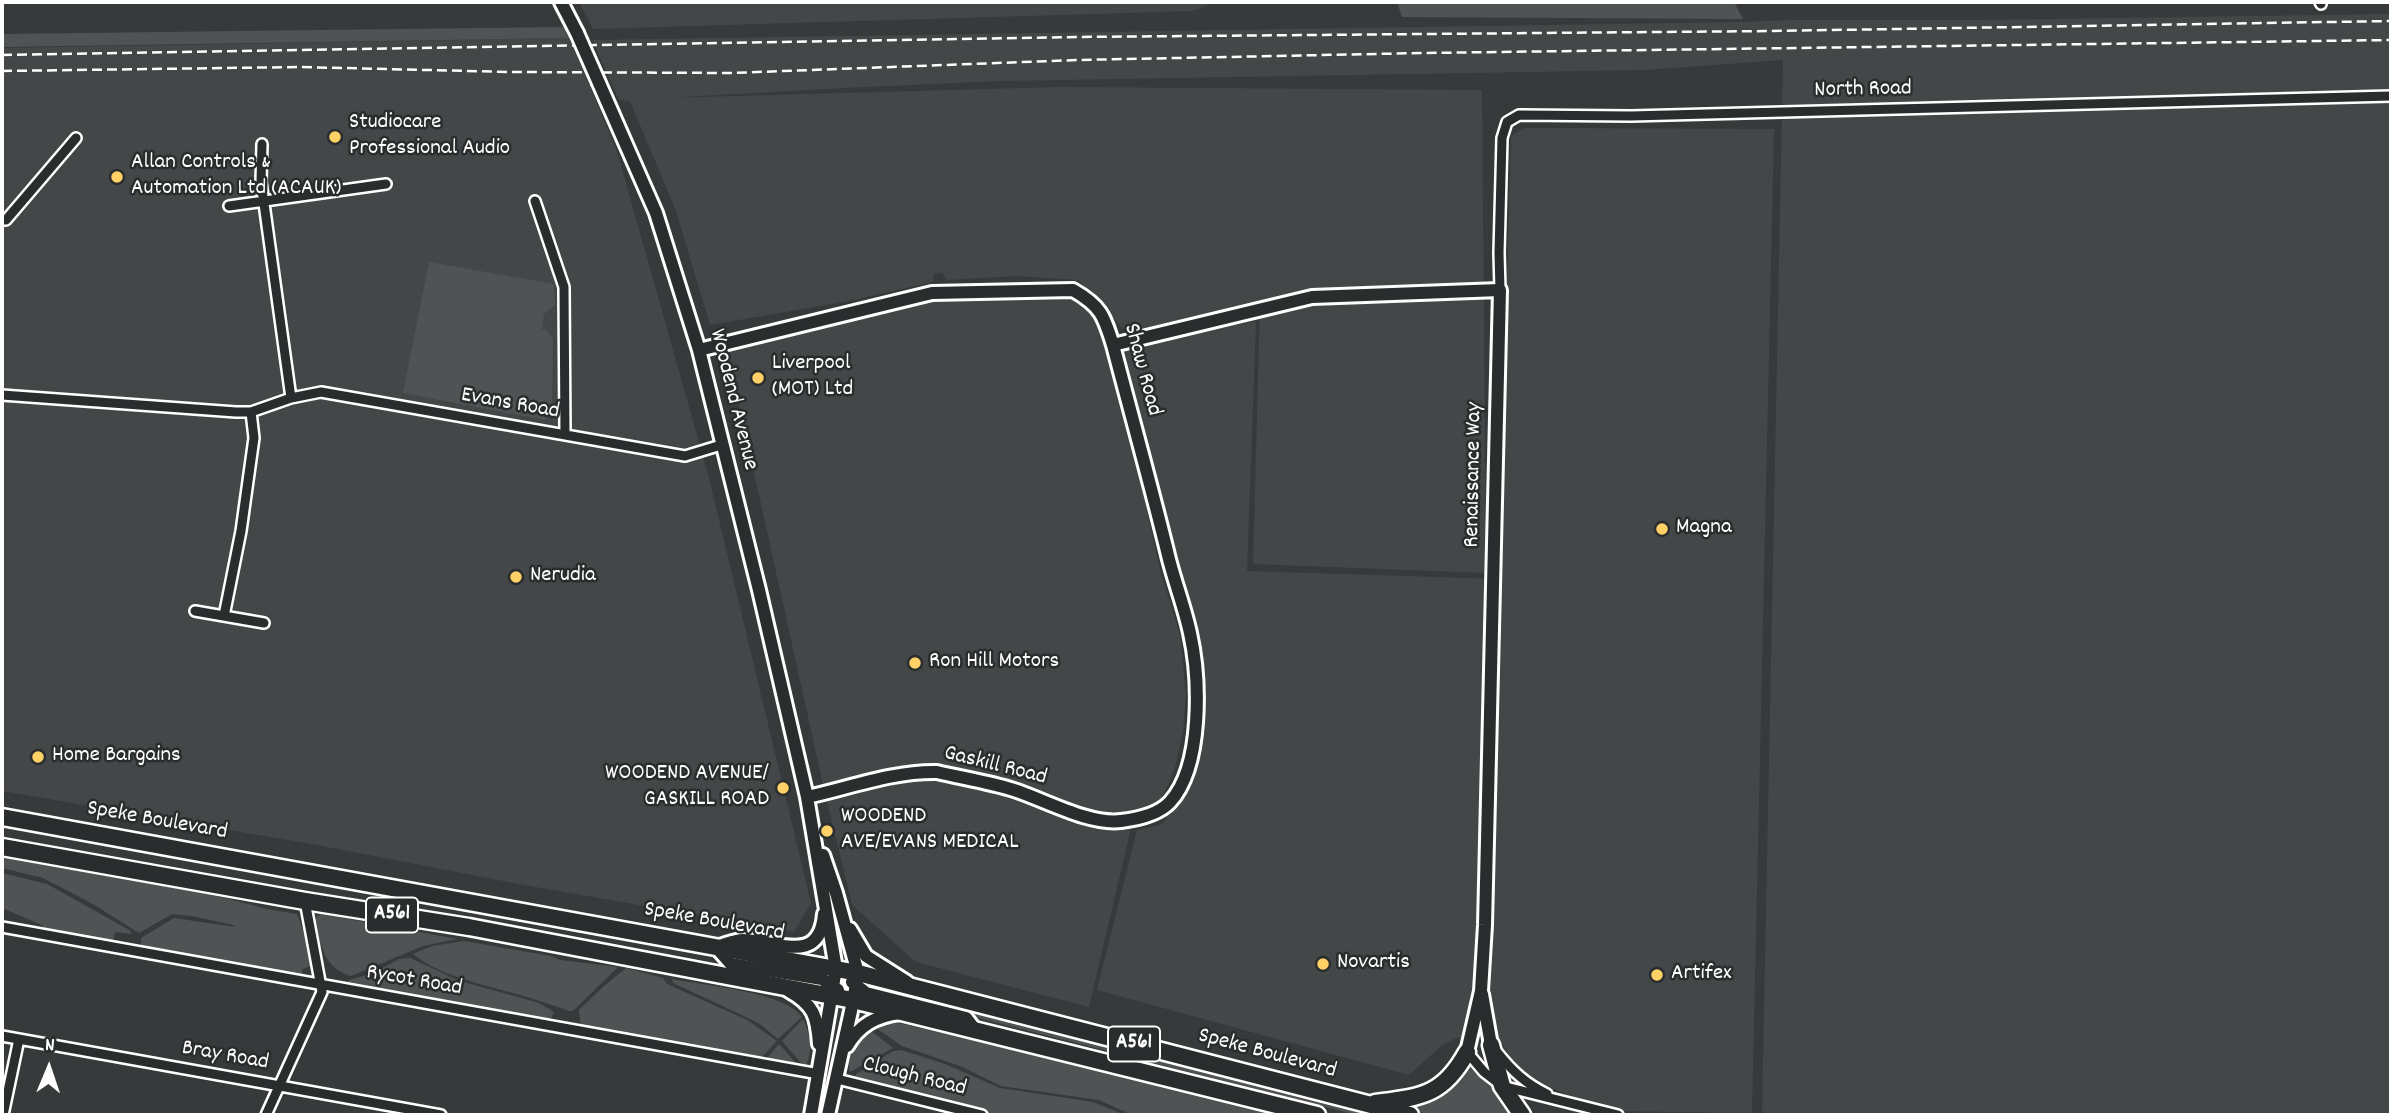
<!DOCTYPE html>
<style>
body{margin:0}
#map{position:relative;width:2393px;height:1117px;overflow:hidden;background:#373a3b;font-family:Dekko,sans-serif}
canvas{display:block}
.frame{position:absolute;inset:0;border:4px solid #fff;pointer-events:none}
.north{position:absolute;left:14px;top:1033px;width:70px;height:70px;-webkit-text-stroke:5px #2a2d2e;paint-order:stroke;rotate:2deg;font-size:19px;font-weight:700;line-height:28px;text-align:center;color:#fff}
.north::after{content:'';display:block;margin:auto;width:24px;height:32px;background:#fff;clip-path:polygon(50% 0,100% 100%,50% 72%,0 100%)}
</style>
<div id="map">
<canvas width="2393" height="1117"></canvas>
<div class="frame"></div>
<div class="north">N</div>
</div>
<script>
const context = document.querySelector('canvas').getContext('2d');
context.lineJoin = 'round';
function fill(path, color) {
  context.fillStyle = color;
  context.fill(path, 'evenodd');
}
function strokePath(path, color, width, dash) {
  context.strokeStyle = color;
  context.lineWidth = width;
  context.lineCap = dash ? 'butt' : 'round';
  context.setLineDash(dash || []);
  context.stroke(path);
}
function label(font, color, halo, rows, align = 'center') {
  context.font = font + ' Dekko,sans-serif';
  context.lineWidth = 5;
  context.setLineDash([]);
  context.textBaseline = 'middle';
  context.strokeStyle = halo;
  context.fillStyle = color;
  for (const [text, x, y, turn = 0] of rows) {
    context.save();
    context.translate(x, y);
    context.rotate((+turn || 0) * Math.PI / 180);
    context.textAlign = isNaN(turn) ? turn : align;
    if (halo) context.strokeText(text, 0, 0);
    context.fillText(text, 0, 0);
    context.restore();
  }
}
const built = new Path2D(`
 M579 2H1215L1193 11 593 29Z
 M2391 14V1115H1771L1762 1111 1783 60 1645 70 1001 81 843 88 665 98 1061 87 1482 90 1486 573 1253 564 1260 304 1126 332 1079 280 1017 276 947 280 942 273 934 274 933 282 849 301 710 325 676 211 630 101 619 100 592 40 1741 22 1790 20H1982Z
 M569 38 616 148 708 474 811 903 794 932 524 885 317 845 2 791V48Z
 M1525 128 1774 129 1752 1113 1616 1111 1593 1105 1534 1081 1511 1060 1501 1040 1456 1038 1442 1045 1409 1075 1097 990 1137 830 1161 825 1178 803 1191 767 1199 655 1124 349 1256 321 1247 571 1499 579 1511 136Z
 M1072 283 1117 330 1146 506 1160 570 1180 635 1186 695 1183 731 1176 764 1170 781 1161 798 1148 811 1134 815 1089 1007 916 962 852 905 824 789 727 350 934 299Z`);
const green = new Path2D(`
 M1397 2H1734L1743 19 1402 17Z
 M563 27 569 38 2 47V34Z
 M429 262 554 284 555 305 544 314 542 329 547 331 553 339 552 406 551 414 545 420 403 393Z
 M2 857 28 859 206 893 267 909 297 914 315 965 302 969 303 977 141 947V938L174 918 236 927 233 925 192 916 172 914 139 933 93 904 43 878 2 868Z
 M2 873 47 884 131 931V934L115 932 113 943 45 929 42 925 2 908Z
 M321 914 457 939 423 946 351 976C324 968 323 948 314 923L317 916Z
 M464 941 551 956 560 960 618 967 573 1011H569C555 1006 541 1001 527 997 491 986 442 978 413 954L432 946Z
 M410 958 460 981 539 1003 554 1012 549 1022 347 985 349 980 373 973 399 959Z
 M626 968 663 978 667 984 747 1020 777 1041 759 1060 581 1028 579 1010 604 986Z
 M672 979C701 985 786 992 802 1017L778 1039 760 1024 744 1016 673 983Z
 M873 987 1379 1115H1357L873 991Z
 M803 1019C810 1032 813 1053 806 1065L801 1063 782 1041Z
 M898 1023 1165 1084 1283 1115H1132L1099 1100 1001 1086 960 1066 902 1046 876 1028 879 1024Z
 M870 1030 893 1048 850 1072C847 1054 856 1040 870 1030Z
 M779 1044 795 1062V1067L765 1061Z
 M901 1050 945 1064 1000 1088 1093 1102 1125 1115H993L855 1080 856 1074 893 1051Z
 M1466 1064 1494 1089 1510 1115H1431L1403 1108 1427 1099Z`);
const street = new Path2D(`
 M2320 2 2321 4
 M262 144 261 182 291 398
 M535 201 564 287 565 435
 M229 206 386 184
 M2 220H6L76 138
 M1500 290 1499 253 1502 138 1507 122 1519 115 1631 116 2391 96
 M2 395 236 412H251L291 398 321 392 685 456 721 445
 M195 611 264 623
 M224 616 241 531 254 438 251 412
 M2 927 819 1074
 M2 1036 441 1115
 M1467 1052 1484 1072 1502 1086 1618 1115
 M1497 1052C1512 1071 1526 1084 1547 1094
 M837 1079 982 1115
 M3 1115 19 1039
 M266 1115 322 992 305 901`);
const secondary = new Path2D(`
 M561 2 577 33
 M599 83 656 213 699 350 759 590 807 797 836 969 811 1115
 M1113 345 1312 297 1500 290 1485 925 1481 991 1467 1052
 M699 350 932 293 1073 290C1101 306 1104 316 1113 345 1131 414 1150 482 1167 551 1173 578 1184 605 1190 633 1200 678 1203 766 1170 802 1158 815 1138 819 1121 821 1089 825 1045 800 1014 790 989 782 962 778 937 772 893 771 849 788 807 797
 M823 855 836 893 858 973 851 1011 828 1115
 M824 914C820 967 775 940 743 940 735 940 724 945 716 947L731 964 822 979 838 990
 M850 929 866 956 907 982
 M852 982 866 993 966 1018 976 1031
 M789 991C814 1005 817 1016 819 1044
 M1482 994 1491 1045
 M847 1046C859 1025 876 1016 900 1013`);
const highway = new Path2D(`
 M2 817 858 973 1410 1115
 M2 847 305 901 469 927 853 1000 1317 1115
 M1491 1045 1502 1086 1522 1115
 M1375 1103C1421 1097 1443 1096 1467 1052`);
const rail = new Path2D(`
 M2 55 1077 37 1772 31 2391 21
 M2 71 300 67 512 72 732 73 1077 60 1424 53 2391 40`);
const secondaryBridge = new Path2D(`
 M577 33 599 83`);
const markers = [
 [335,137,7,"#ffd166"],
 [117,177,7,"#ffd166"],
 [758,378,7,"#ffd166"],
 [1662,529,7,"#ffd166"],
 [516,577,7,"#ffd166"],
 [915,663,7,"#ffd166"],
 [38,757,7,"#ffd166"],
 [783,788,7,"#ffd166"],
 [827,831,7,"#ffd166"],
 [1323,964,7,"#ffd166"],
 [1657,975,7,"#ffd166"]
];
const shields = [
 [392,915,52],
 [1134,1044,52]
];
const shieldNames = [
 ["A561",392,915],
 ["A561",1134,1044]
];
const streetNames = [
 ["North Road",1863,91,-1],
 ["Shaw Road",1141,370,75],
 ["Woodend Avenue",732,400,76],
 ["Evans Road",510,405,10],
 ["Renaissance Way",1475,475,-89],
 ["Gaskill Road",995,767,14],
 ["Speke Boulevard",157,822,10],
 ["Speke Boulevard",714,923,10],
 ["Rycot Road",414,982,10],
 ["Speke Boulevard",1267,1055,15],
 ["Bray Road",225,1057,10],
 ["Clough Road",914,1078,14]
];
const poiNames = [
 ["Studiocare",349,124],
 ["Professional Audio",349,150],
 ["Allan Controls &",131,164],
 ["Automation Ltd (ACAUK)",131,190],
 ["Liverpool",772,365],
 ["(MOT) Ltd",772,391],
 ["Magna",1676,529],
 ["Nerudia",530,577],
 ["Ron Hill Motors",929,663],
 ["Home Bargains",52,757],
 ["WOODEND AVENUE/",769,775,"right"],
 ["GASKILL ROAD",769,801,"right"],
 ["WOODEND",841,818],
 ["AVE/EVANS MEDICAL",841,844],
 ["Novartis",1337,964],
 ["Artifex",1671,975]
];
fill(built, '#444748');
fill(green, '#505354');
strokePath(street, '#fff', 14);
strokePath(secondary, '#fff', 18);
strokePath(highway, '#fff', 21);
strokePath(street, '#2a2d2e', 9);
strokePath(secondary, '#2a2d2e', 12);
strokePath(highway, '#2a2d2e', 16);
strokePath(rail, '#fff', 2.5, [10, 5]);
strokePath(secondaryBridge, '#fff', 18, []);
strokePath(secondaryBridge, '#2a2d2e', 12);
for (const [x, y, r, color] of markers) {
  const dot = new Path2D();
  dot.arc(x, y, r, 0, 2 * Math.PI);
  context.fillStyle = color;
  context.fill(dot);
  strokePath(dot, '#2a2d2e', 2.5);
}
for (const [x, y, w] of shields) {
  const box = new Path2D();
  box.roundRect(x - w / 2, y - 17.5, w, 35, 5);
  context.fillStyle = '#2a2d2e';
  context.fill(box);
  strokePath(box, '#fff', 2);
}
label('bold 21px', '#fff', null, shieldNames);
label('23px', '#fff', '#2a2d2e', streetNames);
label('23px', '#fff', '#2a2d2e', poiNames, 'left');
</script>
